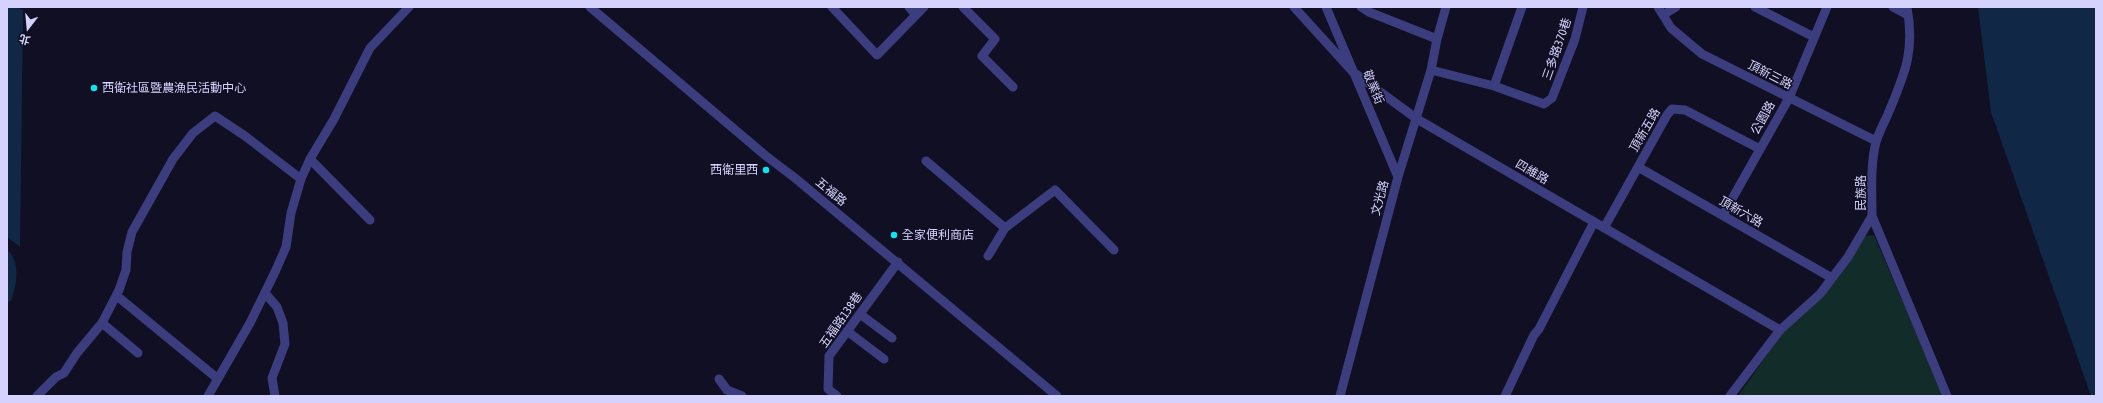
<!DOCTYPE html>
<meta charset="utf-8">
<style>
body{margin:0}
#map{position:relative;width:2103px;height:403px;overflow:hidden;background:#110f23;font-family:"Asap Condensed","Noto Sans TC",sans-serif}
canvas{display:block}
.frame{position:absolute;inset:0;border:8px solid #d5d3fd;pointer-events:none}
.north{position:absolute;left:8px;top:8px;width:40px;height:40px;-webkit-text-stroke:3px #110f23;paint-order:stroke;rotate:196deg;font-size:11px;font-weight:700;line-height:16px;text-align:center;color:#d5d3fd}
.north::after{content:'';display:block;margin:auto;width:14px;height:18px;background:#d5d3fd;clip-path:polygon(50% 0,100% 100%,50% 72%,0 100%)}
</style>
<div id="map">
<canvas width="2103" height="403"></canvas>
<div class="frame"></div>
<div class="north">北</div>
</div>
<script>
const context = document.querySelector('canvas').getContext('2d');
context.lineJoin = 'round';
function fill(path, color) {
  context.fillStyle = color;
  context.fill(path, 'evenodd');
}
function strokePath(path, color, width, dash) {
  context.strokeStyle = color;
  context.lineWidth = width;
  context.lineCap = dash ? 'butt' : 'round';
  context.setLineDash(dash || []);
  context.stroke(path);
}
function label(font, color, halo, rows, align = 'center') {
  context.font = font + ' "Asap Condensed","Noto Sans TC",sans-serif';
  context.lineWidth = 3;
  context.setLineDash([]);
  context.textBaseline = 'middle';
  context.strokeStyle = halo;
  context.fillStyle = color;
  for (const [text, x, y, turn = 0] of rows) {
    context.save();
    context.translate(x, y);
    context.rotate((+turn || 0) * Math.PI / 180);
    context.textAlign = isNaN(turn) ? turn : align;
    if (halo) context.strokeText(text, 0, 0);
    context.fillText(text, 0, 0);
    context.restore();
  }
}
const green = new Path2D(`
 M1874 235 1943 396H1738L1784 331 1824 296 1864 236Z`);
const water = new Path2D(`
 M7 7H16L23 10 20 247 7 237Z
 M1978 7H2096V396H2091L1991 112Z
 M7 249C21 263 17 284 11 301H9L7 306Z`);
const minor = new Path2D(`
 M590 7 766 156 795 178 1057 396
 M832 7 877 55 916 15
 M909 7 916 15 924 7
 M963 7 995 39 982 56 1013 87
 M1294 7 1353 72 1417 119 1780 330
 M1326 7 1398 177
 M1361 7 1369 12 1437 39
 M1658 7 1671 28 1702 54 1876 141
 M1755 7 1814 37
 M1893 7 1908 15
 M1907 7C1915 52 1905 73 1888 114 1884 123 1879 132 1876 142 1870 166 1872 192 1872 216L1947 396
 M1663 15 1676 7
 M1431 70 1494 86 1544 104 1552 98 1575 39 1583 7
 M1494 86 1522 7
 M310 159 370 220
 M926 161 1005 228
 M1638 167 1832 278
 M1723 215 1789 98 1827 7
 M1604 228 1667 115 1672 109 1685 110 1760 149
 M988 256 1005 228 1055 190 1114 250
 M265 293 277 307 283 323 285 344 272 378 275 396
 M117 296 218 379
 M860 314 892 338
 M102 323 138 353
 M847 331 884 359
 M719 379 727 390 742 396
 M37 396 56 377 64 373 77 353 102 323 119 290 126 270 127 252 132 232 141 216 173 159 193 133 215 116 245 136 301 179
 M208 396 250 323 275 272 286 247 291 213 301 179 310 159 334 119 370 48 409 7
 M837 396 828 389 829 356 898 262
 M1340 396 1398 177 1431 70 1437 39 1446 7
 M1505 396 1534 335 1539 329 1594 222
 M1730 396 1780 330 1820 294 1848 257 1872 216`);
const markers = [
 [94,88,4,"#0be5f1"],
 [766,170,4,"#0be5f1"],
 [894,235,4,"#0be5f1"]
];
const streetNames = [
 ["三多路370巷",1557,49,-71],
 ["頂新三路",1770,75,27],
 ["敬業街",1373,87,67],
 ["公園路",1763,118,-61],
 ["頂新五路",1645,130,-60],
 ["四維路",1532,172,30],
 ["五福路",831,192,40],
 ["民族路",1861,193,-90],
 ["文光路",1380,198,-75],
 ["頂新六路",1741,212,30],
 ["五福路138巷",841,320,-55]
];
const poiNames = [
 ["西衛社區暨農漁民活動中心",102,88],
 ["西衛里西",758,170,"right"],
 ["全家便利商店",902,235]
];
fill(green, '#122c2a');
fill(water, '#102746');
strokePath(minor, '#3c3d7f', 9);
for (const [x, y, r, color] of markers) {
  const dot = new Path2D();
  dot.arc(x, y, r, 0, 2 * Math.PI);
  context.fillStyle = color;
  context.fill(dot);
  strokePath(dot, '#110f23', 1.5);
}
label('12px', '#d5d3fd', '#110f23', streetNames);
label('12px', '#d5d3fd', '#110f23', poiNames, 'left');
</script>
